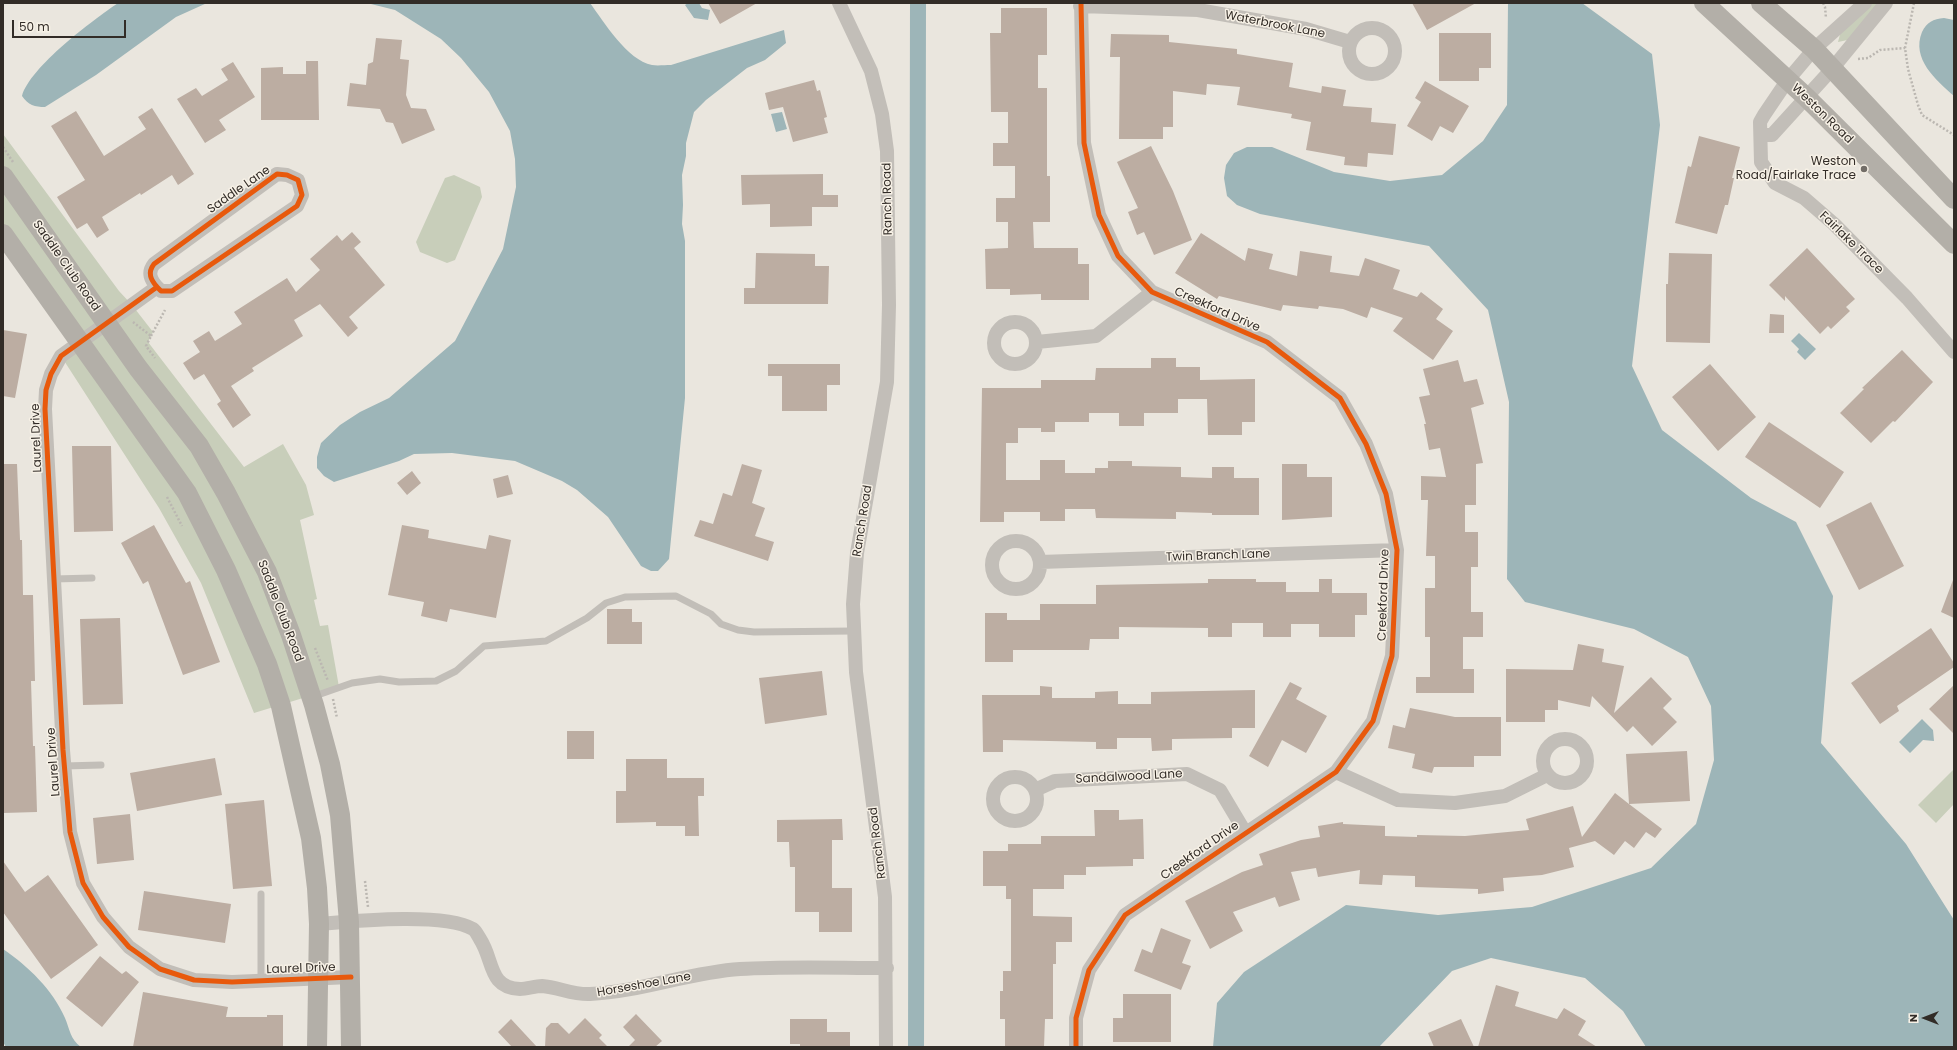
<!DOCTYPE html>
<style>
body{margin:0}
#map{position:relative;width:1957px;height:1050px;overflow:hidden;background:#eae6de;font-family:Poppins,sans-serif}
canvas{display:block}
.frame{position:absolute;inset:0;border:4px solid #322c27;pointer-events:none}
.north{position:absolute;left:1905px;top:998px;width:40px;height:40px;-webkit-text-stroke:3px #f7f1e6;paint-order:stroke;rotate:270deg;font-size:11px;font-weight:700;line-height:16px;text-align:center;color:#322c27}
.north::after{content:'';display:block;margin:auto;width:14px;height:18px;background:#322c27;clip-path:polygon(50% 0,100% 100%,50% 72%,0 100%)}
.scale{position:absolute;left:12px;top:20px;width:114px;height:18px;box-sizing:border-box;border:2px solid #322c27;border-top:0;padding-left:5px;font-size:12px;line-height:14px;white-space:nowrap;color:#322c27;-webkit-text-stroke:3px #f7f1e6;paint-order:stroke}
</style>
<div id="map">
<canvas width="1957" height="1050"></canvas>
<div class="frame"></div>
<div class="north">N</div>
<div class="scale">50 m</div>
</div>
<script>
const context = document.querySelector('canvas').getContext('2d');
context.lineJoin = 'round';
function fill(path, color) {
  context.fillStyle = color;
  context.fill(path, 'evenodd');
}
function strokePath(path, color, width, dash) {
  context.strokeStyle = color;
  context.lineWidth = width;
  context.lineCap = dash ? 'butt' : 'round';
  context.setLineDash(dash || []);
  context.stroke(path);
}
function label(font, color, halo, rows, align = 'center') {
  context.font = font + ' Poppins,sans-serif';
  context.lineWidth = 3;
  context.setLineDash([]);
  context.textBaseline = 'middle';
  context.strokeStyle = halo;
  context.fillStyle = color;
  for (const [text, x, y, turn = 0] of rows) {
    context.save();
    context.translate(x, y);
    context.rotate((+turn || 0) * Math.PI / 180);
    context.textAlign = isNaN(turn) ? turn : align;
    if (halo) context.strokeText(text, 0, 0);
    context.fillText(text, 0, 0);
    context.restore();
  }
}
const green = new Path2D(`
 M1865 3H1886L1857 38 1838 42 1843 23Z
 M3 134 119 291 132 305 153 332 148 342 244 467 283 444 306 485 314 515 300 520 317 599 314 600 320 626 328 625 339 687 254 713 201 583 159 508 61 356 81 342 3 234Z
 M454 175 480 187 482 197 455 260 447 263 420 252 416 242 445 178Z
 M1954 769V804L1936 823 1918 805Z`);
const water = new Path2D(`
 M118 3H207L176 17 96 75 45 107C35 107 28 105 22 96 30 67 93 20 118 3Z
 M367 3H590C604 22 627 60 652 65 657 66 665 65 671 65L784 30 786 43 765 60 747 68 706 100 694 112 686 143V156L682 175 683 205 682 224 685 241V398L669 559 658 571H651L641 566 608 517 577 490 562 481 515 461 452 453 414 454 399 461 334 482 324 476 317 468V457L321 443 340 425 360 412 389 398 455 341 503 249 516 187 515 159 510 131 489 92 461 58 441 39 395 10Z
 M688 3H699L702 8 710 10 708 20 694 18 685 5Z
 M1508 3H1582L1652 54 1660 125 1632 366 1662 430 1751 498 1796 522 1833 596 1821 743 1906 844 1954 920V1047H1646L1623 1011 1585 978 1491 958 1452 971 1379 1047H1213L1217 1003 1244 972 1346 905 1438 915 1532 907 1651 868 1696 824 1714 760 1711 706 1688 657 1634 629 1525 602 1507 579 1509 402 1488 310 1429 246 1260 214 1237 205 1227 196 1224 178 1226 165 1234 153 1247 147H1272L1334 172 1390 181 1442 175 1483 141 1507 105Z
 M1944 18 1954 20V96C1936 80 1911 59 1922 32 1927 22 1933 19 1944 18Z
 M782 112 787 129 776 132 771 114Z
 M1799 333 1816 349 1805 360 1797 352 1799 349 1791 341Z
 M1922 719 1933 730 1934 741 1923 740 1910 753 1899 742Z
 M3 949C28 966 53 990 65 1018 70 1030 70 1039 81 1047H6L3 1042Z`);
const canal = new Path2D(`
 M916 1047 918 3`);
const building = new Path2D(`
 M708 3H757L720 24Z
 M1412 3H1476L1427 30Z
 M1001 8H1047V55H1038V88H1047V176H1050V222H1033L1034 248H1078V264H1089V300H1041V294L1010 295V289H986L985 249 1008 248V222H996V198H1015V166H993V143H1008V112H991L990 33H1001Z
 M1439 33H1491V68H1479V81H1439Z
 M1111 34 1169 35V42L1237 49V54L1293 63 1289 87 1321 93 1322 86 1346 90 1343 106 1372 108 1371 122 1396 124 1393 155 1368 153 1367 167 1344 165 1345 157 1306 150 1311 122 1291 118 1292 114 1237 105 1240 87 1207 84 1206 95 1173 91V127H1163V139H1119L1120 57H1110Z
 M376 38 402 40 400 59 409 60 406 95 411 108 426 109 435 130 402 144 393 123 386 122 380 109 347 106 350 83 366 85 368 64 373 62Z
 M306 61H318L319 120H261V68L283 67V74H306Z
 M233 62 255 97 219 120 226 130 205 143 177 99 196 88 202 96 228 80 221 69Z
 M814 80 817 91 820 90 827 117 824 118 828 133 793 142 783 107 769 110 765 93Z
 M1425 81 1469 106 1453 133 1440 126 1432 141 1407 126 1421 102 1415 98Z
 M152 108 194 174 178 185 172 175 141 195 140 193 102 217 109 230 97 238 87 223 77 229 57 197 85 180 51 126 76 111 104 156 146 129 138 117Z
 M1699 136 1740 147 1732 178H1734L1728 205H1725L1717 234 1675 223 1688 166 1691 167Z
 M1151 146 1173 191 1192 240 1154 255 1144 232 1137 235 1128 212 1138 208 1117 162Z
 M823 174V195H838V207H812V226L770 227V204L742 205 741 175Z
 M352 232 361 242 354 248 385 285 349 317 358 328 348 337 320 304 294 320 303 336 252 368 254 371 231 386 251 415 233 428 217 404 221 401 204 374 194 380 183 363 200 352 193 341 209 331 215 341 242 324 234 312 287 278 296 292 320 270 310 259 337 235 342 241Z
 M1201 233 1245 261 1248 248 1273 254 1269 269 1297 276 1300 251 1332 256 1330 272 1359 276 1365 258 1400 270 1393 289 1417 297 1421 292 1443 309 1436 319 1453 331 1433 360 1393 331 1403 318 1371 307 1367 318 1343 309 1319 306 1318 309 1283 305 1281 311 1219 296 1217 299 1175 273Z
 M1807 248 1855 299 1846 307 1850 311 1831 329 1828 326 1820 334 1785 296V301L1769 285Z
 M756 253 815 254V266H829L828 304H744V288H755Z
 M1669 253 1712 254 1710 343 1666 342V284H1668Z
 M1770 314 1784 315V333H1769Z
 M3 330 27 334 15 398 3 396Z
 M1902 350 1933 382 1895 422 1893 421 1871 443 1840 413 1864 389 1862 388Z
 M1151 358H1176V367H1200V380L1255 379V422H1242V435H1208L1207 399H1178V413H1144V426H1119V413H1089V422H1055V432H1041V428H1018V443H1006V480H1040V460H1065V473H1095V468H1108V461H1132V466L1181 467V477L1212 478V467H1234V478H1259V515H1212V513L1176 512V519L1096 518 1095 509H1065V521H1040V512H1004V522H980L982 388H1041V380H1095L1096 368H1151Z
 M1458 360 1464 382 1477 379 1484 404 1471 408 1483 463 1476 464V505H1465V532H1478V567H1471V612H1483V637H1463V669H1474V693H1416V677H1430V637H1425V588H1435V556H1426L1428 500H1421V476L1446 477 1440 448 1429 450 1424 424H1426L1419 397 1430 395 1423 369Z
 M768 364H840V385H827V411H782V376H768Z
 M1710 364 1756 417 1718 451 1672 397Z
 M1769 422 1844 472 1820 508 1745 457Z
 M72 446H111L113 531 74 532Z
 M3 464H17L20 540H22L23 595H33L35 681H31L33 746H35L37 812 3 813Z
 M742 464 762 470 752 503 765 508 755 536 774 542 768 561 694 536 700 520 713 524 723 493 732 496Z
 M1282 464H1307V477H1332V517L1282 520Z
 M412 471 421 483 407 495 397 483Z
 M508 475 513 494 497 498 493 479Z
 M1871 502 1904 566 1859 590 1826 525Z
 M154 525 186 583 190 581 220 662 183 675 148 581 143 584 121 543Z
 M402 525 429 530 428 538 486 549 489 535 511 540 496 618 450 609 447 622 421 616 424 602 388 595Z
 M1208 579H1256V582H1286V592H1319V579H1332V593H1367V615H1355V637H1319V624H1291V637H1263V623H1232V637H1208V628L1119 627V639H1090L1089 650H1013V662H985V613H1007V620H1040V604H1096V585L1208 583Z
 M1953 580 1954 581V618L1941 612Z
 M607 609H632V622H642V644H607Z
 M120 618 123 704 83 705 80 619Z
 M1931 628 1954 663V667L1897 706 1899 711 1880 724 1851 683Z
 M1578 644 1604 649 1602 662 1624 666 1614 713 1651 677 1672 699 1663 708 1677 722 1652 746 1633 726 1627 732 1592 696 1590 707 1558 700V710H1545V722H1506V669L1573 670Z
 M822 671 827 715 765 724 759 678Z
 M1290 682 1302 688 1296 699 1327 716 1306 753 1282 740 1268 767 1249 756Z
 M1954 685V734L1929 709Z
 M1040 686 1052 687V698H1095V692L1118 691V704H1151V692L1255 690V728H1232V738L1172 739V750L1152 751 1151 738H1117V749H1096V742L1003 740V752H983L982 695H1040Z
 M1410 708 1455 717H1501V756H1474V767H1434L1432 773 1412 768 1415 754 1388 748 1393 725 1405 728Z
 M567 731H594V759H567Z
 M1687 751 1690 801 1629 804 1662 829 1655 838 1646 832 1634 848 1625 841 1614 855 1595 841 1569 848 1574 867 1542 875 1503 878 1504 891 1478 894V889L1415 887V876L1383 875 1382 885 1359 884 1360 870 1318 877 1316 868 1291 872 1300 900 1279 907 1275 897 1233 912 1243 931 1210 949 1185 901 1242 872 1263 865 1259 854 1301 840 1320 837 1318 826 1343 822V824L1385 826V836L1417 837V835L1465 836 1529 830 1526 819 1573 806 1582 837 1615 793 1629 804 1626 754Z
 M215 758 222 795 137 811 130 773Z
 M626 759H667V778H704V796H698L699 836H685V826H656V822L616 823V791H626Z
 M264 800 272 886 233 889 225 804Z
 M1094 810H1119V820L1143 819 1144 859H1133V866L1086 867V875H1064V889H1033V916L1072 917V942H1056V964H1053V1019H1045L1044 1047H1005V1019H1000V991H1003V971H1011V899H1006V886H983V851H1008V844H1041V836H1095Z
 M130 814 134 860 97 864 93 818Z
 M842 819 843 840H832V888H852V932H819V912H795V867H790L789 842H777V820Z
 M3 861 25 892 48 875 98 945 51 979 3 912Z
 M144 891 231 904 225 943 138 930Z
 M1161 928 1191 940 1182 963 1191 966 1181 990 1134 971 1142 949 1152 953Z
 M100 956 122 974 126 971 139 982 102 1027 66 998Z
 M1496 985 1519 992 1515 1006 1557 1019 1564 1008 1586 1021 1578 1035 1597 1047H1478Z
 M143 992 228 1007 226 1017H267V1015H283V1047H133Z
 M1123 994H1171V1042H1113V1018H1123Z
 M636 1014 662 1041 655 1047H628L635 1040 623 1027Z
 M585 1018 602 1035 599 1038 608 1047H545L546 1028 551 1023H558L569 1034Z
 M511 1019 537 1047H512L498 1032Z
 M790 1019H827V1032H850V1047H800V1044H790Z
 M1461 1019 1474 1047H1434L1428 1033Z`);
const path = new Path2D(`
 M1823 3 1825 7 1826 18
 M1914 3 1905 48 1908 69 1918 105 1922 115 1954 135
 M1858 59 1868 58 1880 50 1905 48
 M3 147 13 162
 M133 322 151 336 146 346 155 358
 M151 336 165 310
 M167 497 182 526
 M315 648 328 681
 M333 699 337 718
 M365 881 368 907`);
const lane = new Path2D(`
 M54 579 92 578
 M312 697 352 683 380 679 399 682 436 681 456 671 484 646 546 641 587 618 606 603 625 597 676 596 711 614 721 624 738 630 754 632 853 631
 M64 766 101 765
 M261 894V981`);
const street = new Path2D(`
 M839 3 871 71 882 114 887 151 889 305 887 382 857 553 853 604 856 672 885 897 886 1047
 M1865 3 1814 49 1787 81 1764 115 1760 122 1761 162 1775 183 1804 198 1834 224 1907 298 1954 352
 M1080 6 1198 10 1306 29 1350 42
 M1349 51a23 23 0 1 1 46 0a23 23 0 1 1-46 0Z
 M1762 135H1772L1832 69 1886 3
 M157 287C151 280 147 273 154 264L277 174 287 175 298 180 302 195 297 206 172 291H161L157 287 61 356 51 374 46 390 45 409 63 750 70 832 83 883 103 917 129 947 160 969 194 980 232 982 351 977
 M994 343a21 21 0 1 1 42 0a21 21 0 1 1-42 0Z
 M1037 342 1096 336 1152 292
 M992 565a24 24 0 1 1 48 0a24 24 0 1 1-48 0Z
 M1040 562 1397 550
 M1543 761a22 22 0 1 1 44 0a22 22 0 1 1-44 0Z
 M1336 772 1398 800 1455 803 1505 796 1547 775
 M993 799a22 22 0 1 1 44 0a22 22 0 1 1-44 0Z
 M1035 790 1055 781 1187 774 1220 790 1245 832
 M319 924C354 921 444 912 473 929 476 931 478 936 480 939 494 960 488 988 520 989 527 989 535 986 542 986 558 987 573 995 590 994 640 992 690 972 740 969 789 966 838 968 887 968
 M1076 1047V1018L1089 970 1125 915 1336 772 1373 721 1392 656 1397 550 1386 494 1366 444 1340 398 1267 342 1152 292 1118 256 1099 215 1084 143 1081 3`);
const secondary = new Path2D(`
 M1704 3 1806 97 1954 244
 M1761 3 1814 49 1954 199
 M3 176 138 368 199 446 226 493 267 572 291 635 314 705 330 764 340 815 349 922 351 1047
 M3 234 187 493 226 570 267 664 281 706 311 838 317 888 319 924 317 1047`);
const cycleway = new Path2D(`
 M157 287C151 280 147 273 154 264L277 174 287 175 298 180 302 195 297 206 172 291H161L157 287 61 356 51 374 46 390 45 409 63 750 70 832 83 883 103 917 129 947 160 969 194 980 232 982 351 977
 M1076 1047V1018L1089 970 1125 915 1336 772 1373 721 1392 656 1397 550 1386 494 1366 444 1340 398 1267 342 1152 292 1118 256 1099 215 1084 143 1081 3`);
const markers = [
 [1864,169,4,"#726d67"]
];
const streetNames = [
 ["Waterbrook Lane",1275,25,11],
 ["Weston Road",1822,114,44],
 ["Saddle Lane",239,190,-35],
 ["Ranch Road",888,199,-91],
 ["Fairlake Trace",1851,243,44],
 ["Saddle Club Road",66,266,55],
 ["Creekford Drive",1217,310,24],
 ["Laurel Drive",37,438,-92],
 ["Ranch Road",863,521,-81],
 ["Twin Branch Lane",1218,556,-2],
 ["Creekford Drive",1384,595,-88],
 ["Saddle Club Road",280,611,69],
 ["Laurel Drive",54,762,-94],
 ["Sandalwood Lane",1129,777,-3],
 ["Ranch Road",878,843,-97],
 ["Creekford Drive",1200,851,-35],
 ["Laurel Drive",301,969,-2],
 ["Horseshoe Lane",644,985,-10]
];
const poiNames = [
 ["Weston",1856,162],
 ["Road/Fairlake Trace",1856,176]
];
fill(green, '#c8ceba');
fill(water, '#9db5b8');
strokePath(canal, '#9db5b8', 16);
fill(building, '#bcada2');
strokePath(path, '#bbb7b1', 2.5, [2, 2]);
strokePath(lane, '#c2beb8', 7);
strokePath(street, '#c2beb8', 14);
strokePath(secondary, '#b3afa8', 20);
strokePath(cycleway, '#e8590c', 5);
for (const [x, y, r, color] of markers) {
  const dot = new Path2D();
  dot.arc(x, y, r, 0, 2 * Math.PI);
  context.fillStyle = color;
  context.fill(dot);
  strokePath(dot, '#f7f1e6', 1.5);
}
label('12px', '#322c27', '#f7f1e6', streetNames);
label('12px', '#322c27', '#f7f1e6', poiNames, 'right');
</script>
